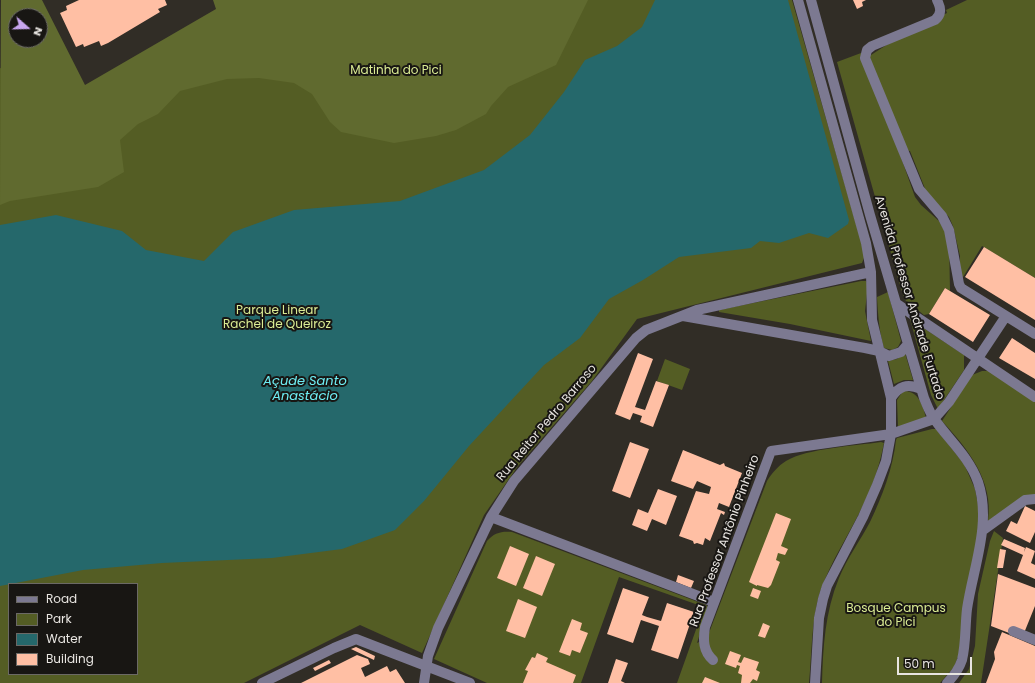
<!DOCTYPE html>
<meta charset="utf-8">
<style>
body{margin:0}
#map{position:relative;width:1035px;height:683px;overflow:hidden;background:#312d26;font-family:Poppins,sans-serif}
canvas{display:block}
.legend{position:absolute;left:8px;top:583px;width:130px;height:92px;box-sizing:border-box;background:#181613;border:1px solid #6b6965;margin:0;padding:5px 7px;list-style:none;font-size:12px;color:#e8e5e1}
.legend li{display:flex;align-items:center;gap:8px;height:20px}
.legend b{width:20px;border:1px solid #6b6965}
.north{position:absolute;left:8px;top:8px;width:40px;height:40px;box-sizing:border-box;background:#181613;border:1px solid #6b6965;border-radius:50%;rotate:110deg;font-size:11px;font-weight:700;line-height:16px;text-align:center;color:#e8e5e1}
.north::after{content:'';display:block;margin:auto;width:14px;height:18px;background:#c8a6ef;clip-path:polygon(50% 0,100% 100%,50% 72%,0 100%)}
.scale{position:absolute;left:897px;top:657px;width:75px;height:18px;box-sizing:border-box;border:2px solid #e8e5e1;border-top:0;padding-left:5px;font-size:12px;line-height:14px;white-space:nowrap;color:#e8e5e1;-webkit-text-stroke:3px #181613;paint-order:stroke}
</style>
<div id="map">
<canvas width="1035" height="683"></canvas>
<ul class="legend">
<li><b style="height:5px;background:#7c7991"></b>Road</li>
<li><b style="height:11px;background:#545d24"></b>Park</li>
<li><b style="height:11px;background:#25686b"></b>Water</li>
<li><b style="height:11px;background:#ffbfa4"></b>Building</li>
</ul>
<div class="north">N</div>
<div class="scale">50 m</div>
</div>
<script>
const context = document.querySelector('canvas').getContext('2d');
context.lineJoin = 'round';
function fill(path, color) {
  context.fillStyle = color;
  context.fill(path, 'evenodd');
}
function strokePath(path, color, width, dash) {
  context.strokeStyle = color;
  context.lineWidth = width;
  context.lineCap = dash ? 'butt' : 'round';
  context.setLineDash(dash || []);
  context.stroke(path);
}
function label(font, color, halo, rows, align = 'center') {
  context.font = font + ' Poppins,sans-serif';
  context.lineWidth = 4;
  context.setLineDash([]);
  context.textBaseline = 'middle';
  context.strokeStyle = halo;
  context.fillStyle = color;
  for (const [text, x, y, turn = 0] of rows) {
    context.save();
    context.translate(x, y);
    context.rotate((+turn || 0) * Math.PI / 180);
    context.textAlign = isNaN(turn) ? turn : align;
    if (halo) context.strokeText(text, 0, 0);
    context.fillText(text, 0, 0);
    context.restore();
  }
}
const green = new Path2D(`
 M283 0H792L865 255 862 263 637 319 592 381 518 466 484 515 422 653 360 625 244 683H0V68L75 85H108ZM9 584H137V674H9Z
 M967 0H1035V278L982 246 960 282V256L953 226 949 217 928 196 910 151 898 149 915 197 921 205 939 221 949 239 950 291 945 288 929 314 924 315 905 300 901 289 837 62 861 53 871 55 902 35 947 13 946 10Z
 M861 281H866L868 285 865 311 871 341 790 324 719 312V310Z
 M888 292 901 341 898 347 892 350 884 348C879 331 878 314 877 297Z
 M910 319 964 355V370L938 409 931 395Z
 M905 353 913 380H904L894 384 888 361 897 359Z
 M665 359 690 369 682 390 657 381Z
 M982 371H989L1035 401V496L988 521C994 481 968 449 942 421L972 375Z
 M903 391C918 390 923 405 926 418L898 427 897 400Z
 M932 429H936L964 464 975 489 978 505V531L959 654 954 667 940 683H822C823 647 825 612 839 578 847 558 860 541 870 522 882 497 893 468 896 440L897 438Z
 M881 442 884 443C880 463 874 483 865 501 851 532 831 560 820 592 811 621 812 653 809 683H677L704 607 619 577 581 683H487L434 659 487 541C494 533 501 531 512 532L706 605 708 608 697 643 707 638 767 481C772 473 778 466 786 461 808 448 855 446 881 442Z
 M994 531 1003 538 981 683H959L969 669 975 646 978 594 990 541Z`);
const forest = new Path2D(`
 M1 0H42L85 85 216 9 213 0H588L556 65 508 87 491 106 486 114 456 130 436 136 394 143 341 132 330 122 312 94 294 83 259 78 227 79 180 91 158 114 138 124 120 140 124 172 98 187 10 201 0 205ZM16 16H40V40H16Z`);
const water = new Path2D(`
 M655 0H788L849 220 848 224 828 238 809 233 779 243 760 241 751 248 679 257 643 280 609 299 580 338 544 365 469 446 424 501 395 530 342 549 272 558 162 563 83 570 0 586V225L56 215 122 231 146 250 204 261 233 232 294 210 400 201 484 170 530 135 564 92 585 60 617 46 642 27Z`);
const building = new Path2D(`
 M79 0H165L167 5 158 9 160 12 108 43 101 46 99 41 84 47 83 44 76 47 60 13 67 10 66 6Z
 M853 0H866L862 2 863 6 857 9Z
 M984 247 1035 278V320L965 277Z
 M945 288 990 315 973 342 929 314Z
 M1012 338 1035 353V379L999 358Z
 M638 353 653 359 635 407 645 410 656 381 669 385 653 427 640 422 642 416 633 413 630 420 615 414Z
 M630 442 649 449 630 498 612 491Z
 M683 450 720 465 724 463 725 466 742 473 729 507 719 503 717 509 725 512 724 515 721 513 710 541 705 538 703 545 697 543 694 544 693 541 679 536 696 491 709 494 711 487 697 481 693 489 671 481Z
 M658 489 677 496 666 525 652 519 647 531 632 525 638 509 648 513Z
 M1025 506 1035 511V532L1030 543 1006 531 1011 521 1017 524Z
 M776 513 791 519 781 546 788 549 785 555 778 553 776 560 780 562 771 585 768 588 757 585V586L749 582Z
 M1004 539 1025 548 1024 552 1026 547 1035 551 1031 563 1035 565V579L1017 571 1023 555 1001 545Z
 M510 546 529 554 516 586 497 578Z
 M1000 549 1006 550 1003 568H997Z
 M536 556 555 564 542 596 523 588Z
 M998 574 1035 588V606L1022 638 991 626Z
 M678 575 694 581 691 588 676 582Z
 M623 588 649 597 642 615 647 617 661 621 667 603 694 612 678 659 651 650 659 626 641 620 633 643 607 634Z
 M753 588 761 591 758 599 750 596Z
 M518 599 537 607 525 638 506 631Z
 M572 619 582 623 580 630 588 633 580 653 572 650 570 656 559 652Z
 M763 623 770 626 765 638 758 636Z
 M1002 632 1035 646V683H986L995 659 994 652Z
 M356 647 375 656 374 660 351 649Z
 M730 651 741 655 738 662 741 663 744 657 759 662 756 670 760 672 757 681 753 679 750 683H741L742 675 738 673 740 666 737 665 736 668 725 664Z
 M537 653 548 658 546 662 576 675 573 683H523L528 671 525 670 532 657 535 658Z
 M357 655 368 659 370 664 361 668 365 677 387 666 390 672 396 669 405 683H301Z
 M616 659 628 663 621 681 625 683H608Z
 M329 660 331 663 315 671 313 668Z
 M705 677 720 683H702Z`);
const minor = new Path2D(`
 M798 0 866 243 871 272 872 320 891 398V434L886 461 877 485 863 517 827 586 823 599 819 618 815 683
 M811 0 870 215 924 398C927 405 930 414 935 420 950 441 969 457 978 482 992 523 973 568 967 609 965 626 966 644 962 660 959 669 953 677 947 683
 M937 0C941 8 942 14 935 20L872 46 867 50 865 58 919 189 942 216 949 230 959 284 961 288 1035 334
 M897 304 1035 397
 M683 316 865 348 879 351 889 356 901 352 908 344
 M891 398C899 386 907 383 921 389
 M491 517 714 602
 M982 531 1025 500 1035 499
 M1013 631 1035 640
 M713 660C703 651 703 640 705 627L771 451 891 434 934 419 949 402 1006 316
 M262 683 334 648 356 639 470 683
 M424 683 428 656 438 628 491 517 514 481 636 338 646 330 697 310 871 272`);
const parkNames = [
 ["Matinha do Pici",396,71],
 ["Parque Linear",277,311],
 ["Rachel de Queiroz",277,325],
 ["Bosque Campus",896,609],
 ["do Pici",896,623]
];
const streetNames = [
 ["Avenida Professor Andrade Furtado",909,298,73],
 ["Rua Reitor Pedro Barroso",547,423,-50],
 ["Rua Professor Antônio Pinheiro",725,541,-70]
];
const waterNames = [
 ["Açude Santo",305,382],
 ["Anastácio",305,397]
];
fill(green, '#545d24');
fill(forest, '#606a2f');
fill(water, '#25686b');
fill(building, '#ffbfa4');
strokePath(minor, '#7c7991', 10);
label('12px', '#dbec94', '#181613', parkNames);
label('12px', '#e8e5e1', '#181613', streetNames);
label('italic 13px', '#6eedf3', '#181613', waterNames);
</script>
